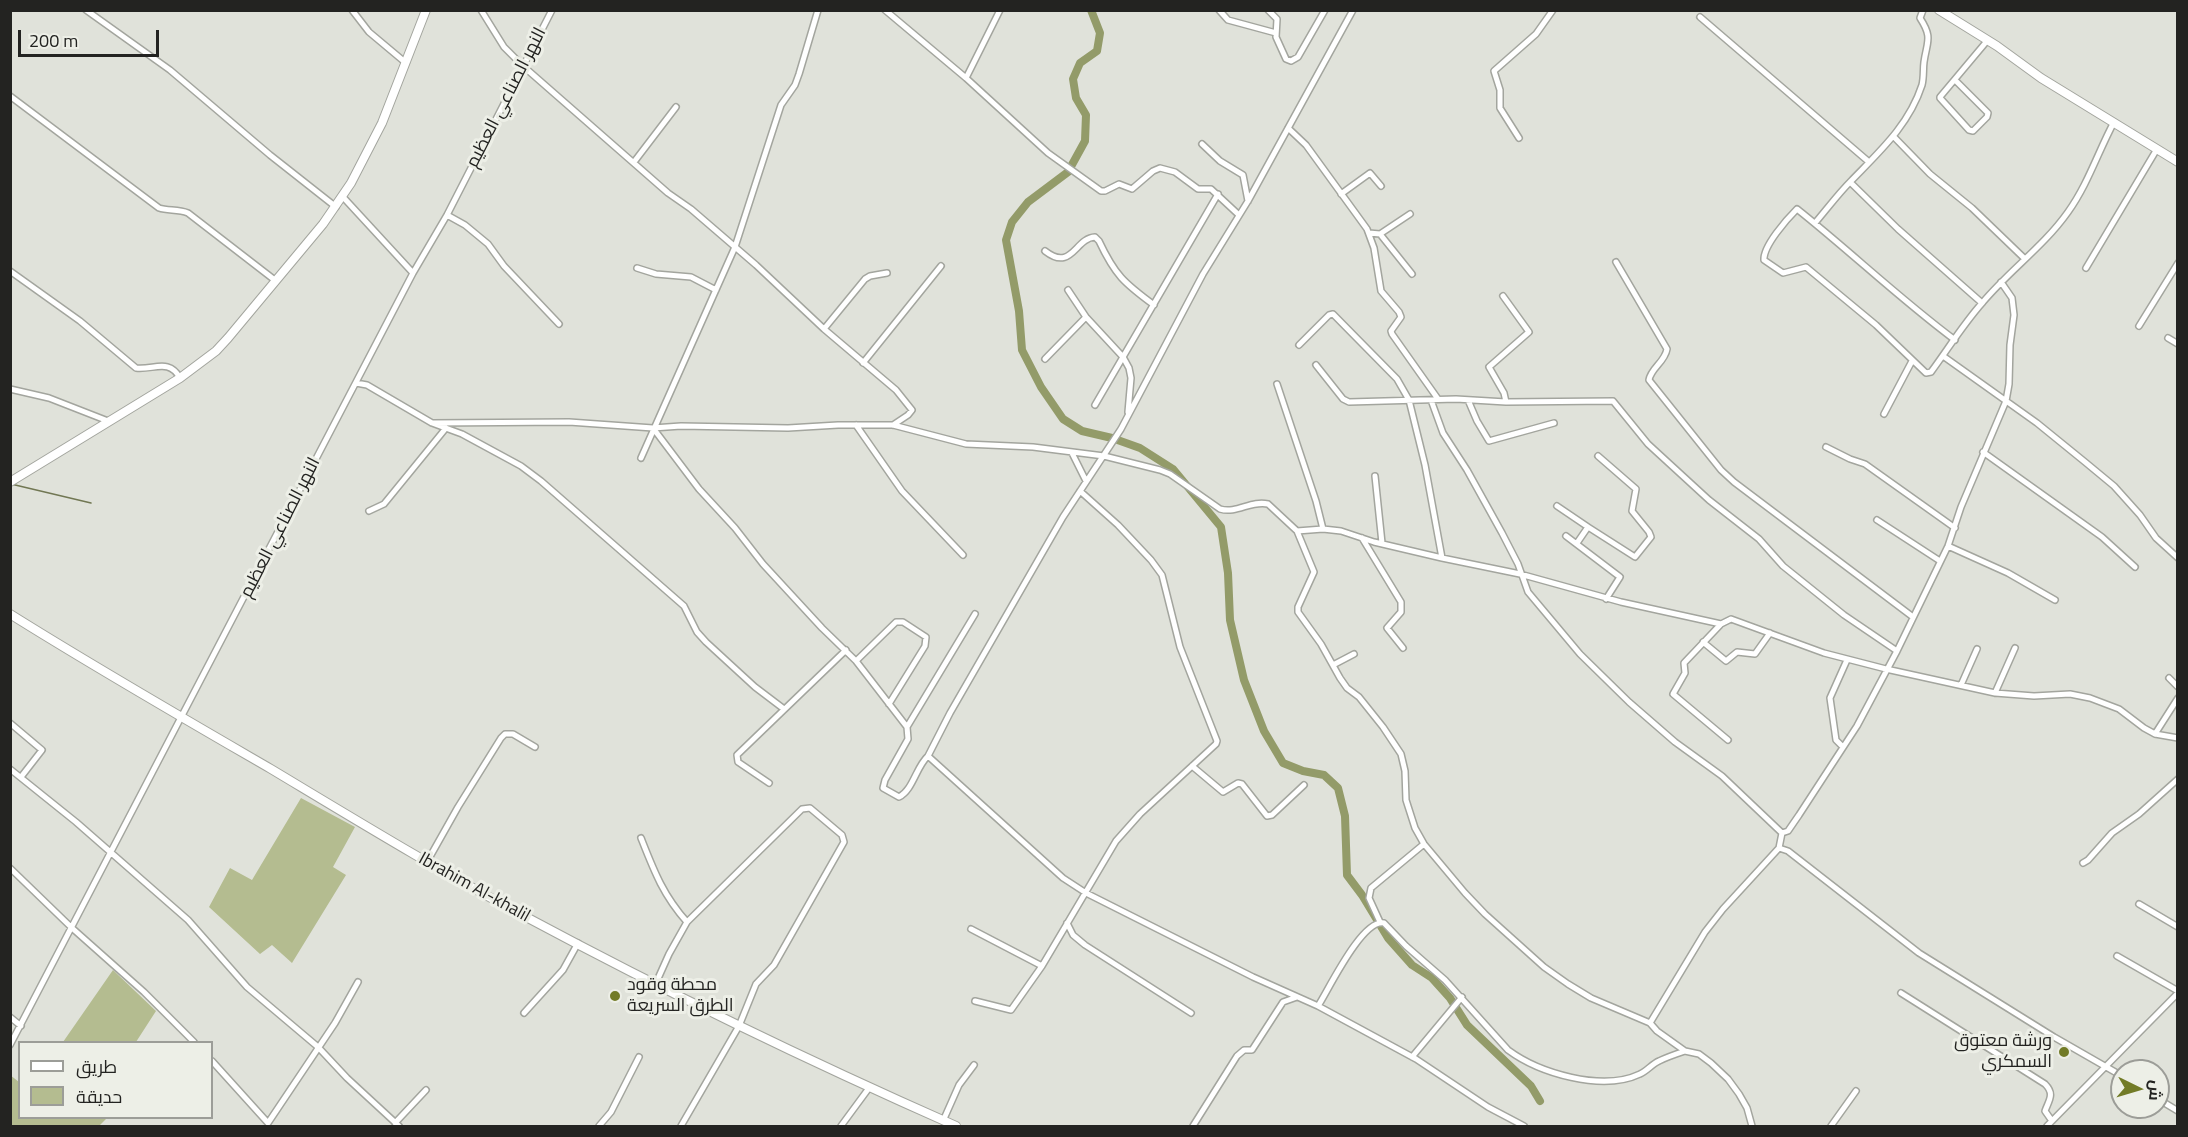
<!DOCTYPE html>
<meta charset="utf-8">
<style>
body{margin:0}
#map{position:relative;width:2188px;height:1137px;overflow:hidden;background:#e0e2da;font-family:"Titillium Web",Cairo,sans-serif}
canvas{display:block}
.frame{position:absolute;inset:0;border:12px solid #232321;pointer-events:none}
.legend{position:absolute;left:18px;top:1041px;width:195px;height:78px;box-sizing:border-box;background:#edefe7;border:2px solid #9c9d98;margin:0;padding:8px 10px;list-style:none;font-size:18px;color:#232321}
.legend li{display:flex;align-items:center;gap:12px;height:30px}
.legend b{width:30px;border:2px solid #9c9d98}
.north{position:absolute;left:2110px;top:1059px;width:60px;height:60px;box-sizing:border-box;background:#edefe7;border:2px solid #9c9d98;border-radius:50%;rotate:95deg;font-size:16px;font-weight:700;line-height:24px;text-align:center;color:#232321}
.north::after{content:'';display:block;margin:auto;width:21px;height:27px;background:#727b27;clip-path:polygon(50% 0,100% 100%,50% 72%,0 100%)}
.scale{position:absolute;left:18px;top:30px;width:141px;height:27px;box-sizing:border-box;border:3px solid #232321;border-top:0;padding-left:8px;font-size:18px;line-height:21px;white-space:nowrap;color:#232321;-webkit-text-stroke:4px #edefe7;paint-order:stroke}
</style>
<div id="map">
<canvas width="2188" height="1137"></canvas>
<div class="frame"></div>
<ul class="legend">
<li><b style="height:8px;background:#fff"></b>طريق</li>
<li><b style="height:16px;background:#b4bc90"></b>حديقة</li>
</ul>
<div class="north">ش</div>
<div class="scale">200 m</div>
</div>
<script>
const context = document.querySelector('canvas').getContext('2d');
context.lineJoin = 'round';
function fill(path, color) {
  context.fillStyle = color;
  context.fill(path, 'evenodd');
}
function strokePath(path, color, width, dash) {
  context.strokeStyle = color;
  context.lineWidth = width;
  context.lineCap = dash ? 'butt' : 'round';
  context.setLineDash(dash || []);
  context.stroke(path);
}
function label(font, color, halo, rows, align = 'center') {
  context.font = font + ' "Titillium Web",Cairo,sans-serif';
  context.lineWidth = 6;
  context.setLineDash([]);
  context.textBaseline = 'middle';
  context.strokeStyle = halo;
  context.fillStyle = color;
  for (const [text, x, y, turn = 0] of rows) {
    context.save();
    context.translate(x, y);
    context.rotate((+turn || 0) * Math.PI / 180);
    context.textAlign = isNaN(turn) ? turn : align;
    if (halo) context.strokeText(text, 0, 0);
    context.fillText(text, 0, 0);
    context.restore();
  }
}
const green = new Path2D(`
 M301 798 355 827 333 867 346 875 292 963 272 945 260 954 209 907 230 868 252 880Z
 M113 970 156 1011 136 1042H63Z
 M10 1075 19 1082 20 1118H107L99 1126H11Z`);
const stream = new Path2D(`
 M11 484 91 503`);
const river = new Path2D(`
 M1091 10 1100 33 1097 51 1080 63 1073 79 1076 98 1086 115 1085 141 1068 172 1028 202 1012 222 1006 240 1019 311 1022 350 1041 387 1063 419 1082 431 1112 438 1140 448 1173 469 1221 527 1228 573 1230 620 1244 680 1264 731 1283 763 1303 771 1324 775 1338 788 1345 816 1347 875 1362 895 1388 938 1412 965 1432 978 1450 998 1467 1025 1531 1086 1540 1101`);
const street = new Path2D(`
 M86 10 170 70 270 155 336 207
 M352 10 369 32 406 63
 M481 10 504 47 523 66 668 193 691 209 756 265 824 329 896 390 912 410 908 415 893 425
 M885 10 966 78 1048 153 1101 191H1105L1119 184 1132 189 1153 171 1160 168 1175 172 1198 189H1211L1239 215
 M1219 10 1228 20 1276 33
 M1268 10 1277 19 1276 37 1286 59 1291 61 1298 57 1325 10
 M1700 17 1869 162
 M966 78 1000 10
 M1955 80 1988 113 1987 117 1973 131 1969 130 1940 98V97L1987 41
 M10 96 159 208C168 211 178 209 188 213L276 281
 M1288 128 1306 145 1367 229 1374 248 1381 291 1399 312 1401 317 1391 331 1392 334 1438 399
 M1894 137 1930 174 1972 208 2025 259
 M1519 138 1500 108V90L1494 71 1536 34 1553 10
 M1202 144 1220 161 1243 175 1248 201
 M634 162 676 107
 M1850 182 1898 229 1982 303
 M1341 194 1370 173 1381 186
 M343 197 413 273
 M447 215 465 225 488 244 504 266 559 324
 M1815 223C1827 209 1838 194 1851 181 1880 151 1909 125 1922 85 1924 77 1923 69 1924 62 1927 41 1933 38 1920 18L1923 10
 M1369 233 1380 234 1412 274
 M1380 234 1410 214
 M1045 251C1072 272 1075 238 1095 237L1099 241C1115 275 1124 283 1154 305
 M1616 262 1667 349C1665 362 1651 368 1649 380L1721 470 1734 482 1913 617
 M637 268 656 274 691 277 716 290
 M2086 268 2157 149
 M10 271 80 321 136 368C154 370 169 358 180 378
 M1068 290 1086 317 1123 357 1129 368 1131 378 1128 412
 M1503 296 1529 332 1489 367 1504 393 1506 402
 M2139 326 2178 263
 M824 329 865 279 870 276 887 273
 M2168 338 2178 344
 M1955 340C1900 299 1851 252 1797 209 1787 219 1763 246 1764 260L1783 273 1806 267 1876 325 1926 373 1931 372C1948 349 1964 323 1983 302 2010 270 2044 246 2068 212 2088 184 2098 152 2114 122
 M1299 345 1329 315 1333 314 1397 379 1409 400 1425 465 1442 558
 M1943 356 2037 423 2085 462 2114 486 2140 515 2156 538 2178 558
 M1045 359 1086 317
 M863 363 941 266
 M1316 365 1343 399 1349 402 1456 399 1506 402 1613 401 1648 444 1709 500 1759 539 1783 566 1844 615 1897 651
 M356 383 367 385 432 423 462 434 521 466 541 481 684 606 697 632 706 642 755 687 784 709
 M1277 384 1316 501 1323 529
 M10 389 49 398 108 421
 M1431 400 1443 433 1467 470 1502 533 1518 564 1528 592 1580 654 1629 702 1675 742 1722 776 1782 833 1779 848 1788 851 1919 953 2054 1037 2122 1076
 M1468 400 1477 421 1489 441 1554 423
 M1095 405 1218 194
 M1884 414 1912 361
 M432 423 569 422 653 428 681 426 788 428 838 425H893L966 444 1033 447 1104 456 1160 470 1170 474 1220 509C1237 514 1251 500 1268 504L1297 531 1314 572 1298 607V612L1321 644 1340 678 1347 688 1359 697 1383 727 1401 754 1405 771 1406 800 1415 828 1424 844 1465 893 1485 914 1544 967 1568 984 1591 998 1650 1023 1657 1031 1685 1051 1699 1054 1711 1063 1728 1079 1739 1094 1747 1108 1752 1126
 M856 425 902 491 963 555
 M653 428 699 489 735 528 763 564 822 628 856 661 907 727 908 739 885 780 883 788 899 797C913 790 916 767 928 756L1063 878 1086 893 1253 977 1318 1006 1416 1059 1488 1107 1524 1126
 M1826 447 1850 459 1865 464 1955 528
 M1983 452 2102 537 2135 567
 M1072 453 1086 481
 M641 458 735 247 781 105 795 85 799 74 818 10
 M1375 476 1382 543
 M1557 506 1588 527
 M369 511 384 504 446 428
 M1877 520 1940 561
 M1297 531 1323 529 1341 531 1374 542 1442 558 1520 574 1621 602 1721 624 1731 619 1824 653 1886 669 1995 693 2034 696 2070 694 2090 698 2119 709 2144 728 2155 734 2178 738
 M1566 536 1620 577 1606 599
 M1362 538 1401 602V612L1387 628 1403 648
 M1577 543 1588 527 1635 557 1651 537 1649 532 1632 511 1636 489 1598 456
 M1948 546 2008 573 2055 600
 M1721 624 1684 663 1685 673 1673 694 1728 740
 M1703 642 1726 661 1737 652 1755 654 1770 633
 M856 661 896 622H903L926 637 925 646 889 704
 M1333 665 1354 654
 M2169 678 2178 687
 M1961 685 1977 649
 M1995 693 2015 648
 M10 723 42 750 21 777
 M907 727 975 614
 M2155 734 2178 698
 M1843 747 1836 740 1830 698 1847 660
 M928 756 950 713 1063 517 1121 429 1203 274 1248 201 1353 10
 M1192 766 1223 792 1238 783 1242 784 1267 816 1272 815 1304 785
 M10 769 76 822 188 920 247 987 318 1047 347 1078 399 1126
 M769 783 738 762 737 755 846 650
 M1782 833 1788 831 1799 815 1857 726 1897 651 1948 546 1961 507 2006 401 2009 384 2010 345 2014 315 2012 298 2001 282
 M641 838C654 871 663 895 687 922
 M427 862 458 807 501 738 505 734H513L535 747
 M2083 863 2088 860 2112 833 2139 814 2178 779
 M10 868 72 928 144 992 194 1042
 M2139 904 2178 927
 M1380 922 1369 898 1371 888 1424 844
 M1067 923 1073 935 1085 945 1191 1013
 M971 929 1042 966
 M2117 956 2178 991
 M656 983 669 954 687 922 802 809 810 808 842 835 844 842 774 965 756 984 739 1026 681 1126
 M1901 993 2045 1084C2055 1094 2049 1100 2045 1111L2052 1121
 M975 1001 1011 1010 1042 966 1116 841 1140 814 1216 744 1217 741 1180 647 1162 575 1151 560 1118 525 1080 491
 M1318 1006C1329 989 1362 919 1384 923L1406 946 1445 980 1508 1050C1539 1073 1602 1092 1640 1074 1647 1071 1652 1064 1659 1061 1667 1057 1676 1054 1685 1051
 M524 1013 563 970 578 943
 M10 1017 21 1026
 M1650 1023 1705 932 1723 909 1779 848
 M10 1045 413 273 447 215 552 10
 M1412 1057 1462 997
 M212 1061 268 1123 335 1023 358 982
 M2158 1099 2178 1111
 M943 1121 959 1085 974 1065
 M395 1123 426 1090
 M599 1126 611 1112 639 1057
 M841 1126 869 1088
 M1193 1126 1237 1056 1244 1050H1252L1283 1002 1297 997
 M1831 1126 1856 1091
 M2047 1126 2178 993`);
const secondary = new Path2D(`
 M1939 10 1997 46 2041 78 2178 162
 M10 482 180 378 216 351 228 338 323 224 351 183 382 123 426 10
 M10 614C96 668 183 718 271 769 356 820 441 872 528 918 668 993 811 1062 956 1126`);
const markers = [
 [615,996,6,"#727b27"],
 [2064,1052,6,"#727b27"]
];
const streetNames = [
 ["النهر الصناعي العظيم",507,98,-63],
 ["النهر الصناعي العظيم",281,528,-63],
 ["Ibrahim Al-khalil",474,888,29]
];
const poiNames = [
 ["محطة وقود",627,986],
 ["الطرق السريعة",627,1007],
 ["ورشة معتوق",2052,1042,"right"],
 ["السمكري",2052,1063,"right"]
];
fill(green, '#b4bc90');
strokePath(stream, '#717753', 1.5);
strokePath(river, '#939b69', 8);
strokePath(street, '#a3a59e', 8);
strokePath(secondary, '#a3a59e', 10);
strokePath(street, '#fff', 5);
strokePath(secondary, '#fff', 8);
for (const [x, y, r, color] of markers) {
  const dot = new Path2D();
  dot.arc(x, y, r, 0, 2 * Math.PI);
  context.fillStyle = color;
  context.fill(dot);
  strokePath(dot, '#edefe7', 2);
}
label('18px', '#232321', '#edefe7', streetNames);
label('18px', '#232321', '#edefe7', poiNames, 'left');
</script>
